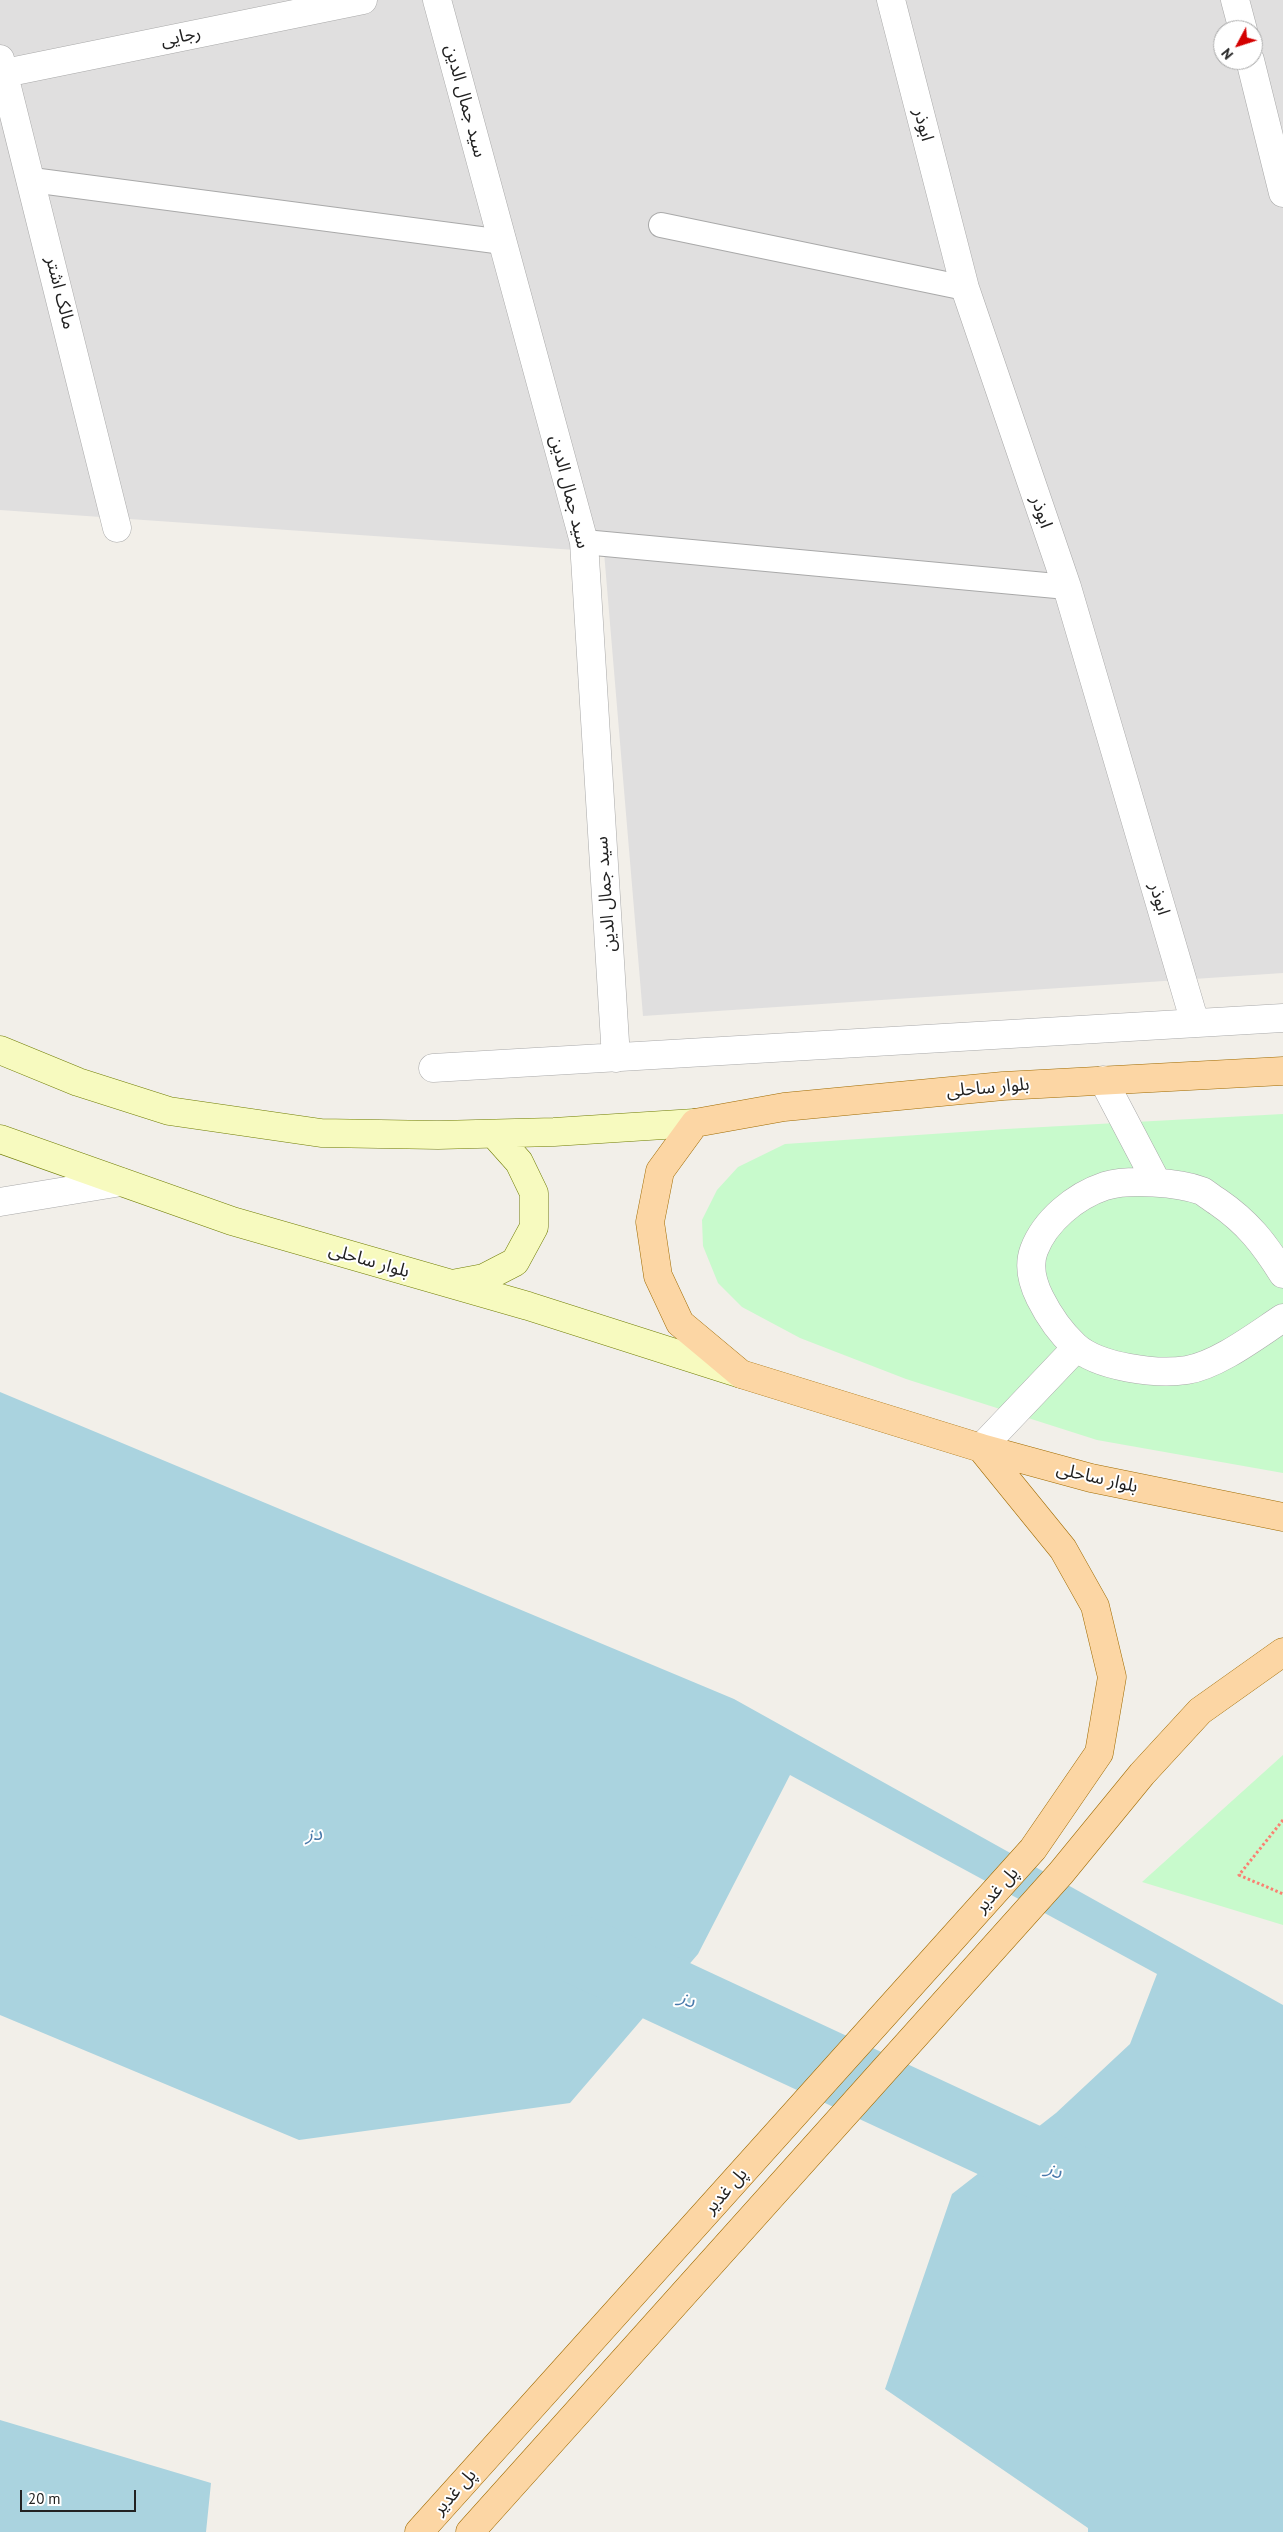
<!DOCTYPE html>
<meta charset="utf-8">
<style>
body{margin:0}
#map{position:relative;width:1283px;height:2532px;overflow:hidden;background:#f2efe9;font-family:"PT Sans",sans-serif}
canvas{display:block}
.north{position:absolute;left:1213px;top:20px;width:50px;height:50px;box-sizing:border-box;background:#fff;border:1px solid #a7a7a7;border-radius:50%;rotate:230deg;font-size:14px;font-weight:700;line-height:20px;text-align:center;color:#222}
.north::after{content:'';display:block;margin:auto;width:18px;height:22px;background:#d40000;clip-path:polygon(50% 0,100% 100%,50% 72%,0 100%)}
.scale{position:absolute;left:20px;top:2490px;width:116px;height:22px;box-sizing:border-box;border:2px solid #222;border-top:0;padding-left:6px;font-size:15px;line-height:18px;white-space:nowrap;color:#222;-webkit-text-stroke:4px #fff;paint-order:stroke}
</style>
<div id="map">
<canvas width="1283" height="2532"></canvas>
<div class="north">N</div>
<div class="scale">20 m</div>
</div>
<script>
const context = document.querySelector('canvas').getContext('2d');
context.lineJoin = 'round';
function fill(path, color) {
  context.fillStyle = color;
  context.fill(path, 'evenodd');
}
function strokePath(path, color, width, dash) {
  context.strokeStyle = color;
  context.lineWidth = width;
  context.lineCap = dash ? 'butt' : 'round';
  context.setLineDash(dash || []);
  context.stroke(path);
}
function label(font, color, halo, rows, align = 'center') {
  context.font = font + ' "PT Sans","Noto Sans Arabic",sans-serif';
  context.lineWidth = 4;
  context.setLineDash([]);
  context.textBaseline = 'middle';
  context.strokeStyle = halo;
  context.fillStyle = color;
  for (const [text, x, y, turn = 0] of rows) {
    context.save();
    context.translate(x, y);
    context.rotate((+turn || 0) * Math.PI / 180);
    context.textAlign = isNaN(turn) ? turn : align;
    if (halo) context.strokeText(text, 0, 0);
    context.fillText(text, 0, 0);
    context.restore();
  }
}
const residential = new Path2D(`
 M0 0H1283V973L643 1016 604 552 0 510ZM1223 30H1253V60H1223Z`);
const park = new Path2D(`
 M1283 1114V1473L1097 1440 906 1379 800 1338 742 1307 718 1283 703 1246 702 1220 717 1190 738 1167 785 1144 1006 1129Z
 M1283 1755V1925L1142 1882Z`);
const water = new Path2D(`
 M0 1392 734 1699 1283 2005V2532H1088V2528L885 2389 952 2194 1056 2113 1130 2044 1157 1974 790 1775 698 1954 570 2103 299 2140 0 2015Z
 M0 2420 211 2483 206 2532H0Z`);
const river = new Path2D(`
 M579 1950 1095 2190`);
const path = new Path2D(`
 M1283 1820 1239 1875 1283 1894`);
const lane = new Path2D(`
 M32 180 503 242
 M661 225 965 288
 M584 542 1067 587`);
const street = new Path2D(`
 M437 0 584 542 616 1058
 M891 0 965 288 1067 587 1195 1023
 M1235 0 1243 30
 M0 59 117 528
 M1250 60 1283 193
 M0 74 363 0
 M433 1068 1283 1018
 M1103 1080 1156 1181
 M0 1202 121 1182
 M1283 1274C1264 1243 1247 1222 1218 1202 1213 1199 1207 1194 1202 1191 1178 1182 1129 1179 1105 1186 1075 1196 1045 1221 1034 1250 1028 1266 1033 1284 1040 1298 1049 1316 1060 1332 1075 1346 1098 1367 1157 1375 1187 1370 1218 1365 1257 1335 1283 1318
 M981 1448 1076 1348`);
const secondary = new Path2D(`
 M0 1050 78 1082 169 1111 321 1133 438 1135 554 1132 695 1123
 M0 1139 232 1221 528 1306 741 1374
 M452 1284 484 1278 515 1262 534 1227V1193L519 1162 494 1134`);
const primary = new Path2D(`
 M1283 1071 1003 1086 784 1107 695 1123 660 1171 650 1222 658 1276 680 1323 741 1374 981 1448 1091 1478 1283 1517
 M419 2532 1033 1849 1099 1753 1112 1677 1095 1606 1063 1549 981 1448
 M470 2532 1061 1873 1142 1774 1200 1711 1283 1652`);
const streetNames = [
 ["رجایی",181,37,-12],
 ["سید جمال الدین",465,101,75],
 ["ابوذر",923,125,75],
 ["مالک اشتر",60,293,76],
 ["سید جمال الدین",569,492,76],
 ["ابوذر",1041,512,71],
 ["سید جمال الدین",606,894,-94],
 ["ابوذر",1159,899,74],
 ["بلوار ساحلی",988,1088,-5],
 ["بلوار ساحلی",369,1261,16],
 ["بلوار ساحلی",1097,1478,13],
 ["پل غدیر",997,1890,-48],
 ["پل غدیر",726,2191,-48],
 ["پل غدیر",455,2492,-48]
];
const waterNames = [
 ["دز",314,1835],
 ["دز",687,2000,25],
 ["دز",1054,2171,25]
];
fill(residential, '#e0dfdf');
fill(park, '#c8facc');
fill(water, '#aad3df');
strokePath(river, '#aad3df', 70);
strokePath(lane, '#a9a9a9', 26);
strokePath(street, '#a9a9a9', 29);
strokePath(secondary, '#707d05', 29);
strokePath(primary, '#a06b00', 29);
strokePath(path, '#fa8072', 3, [2.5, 2.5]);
strokePath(lane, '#fff', 24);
strokePath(street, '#fff', 28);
strokePath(secondary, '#f7fabf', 28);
strokePath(primary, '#fcd6a4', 28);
label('18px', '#222', '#fff', streetNames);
label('italic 19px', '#4a7aab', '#fff', waterNames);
</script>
